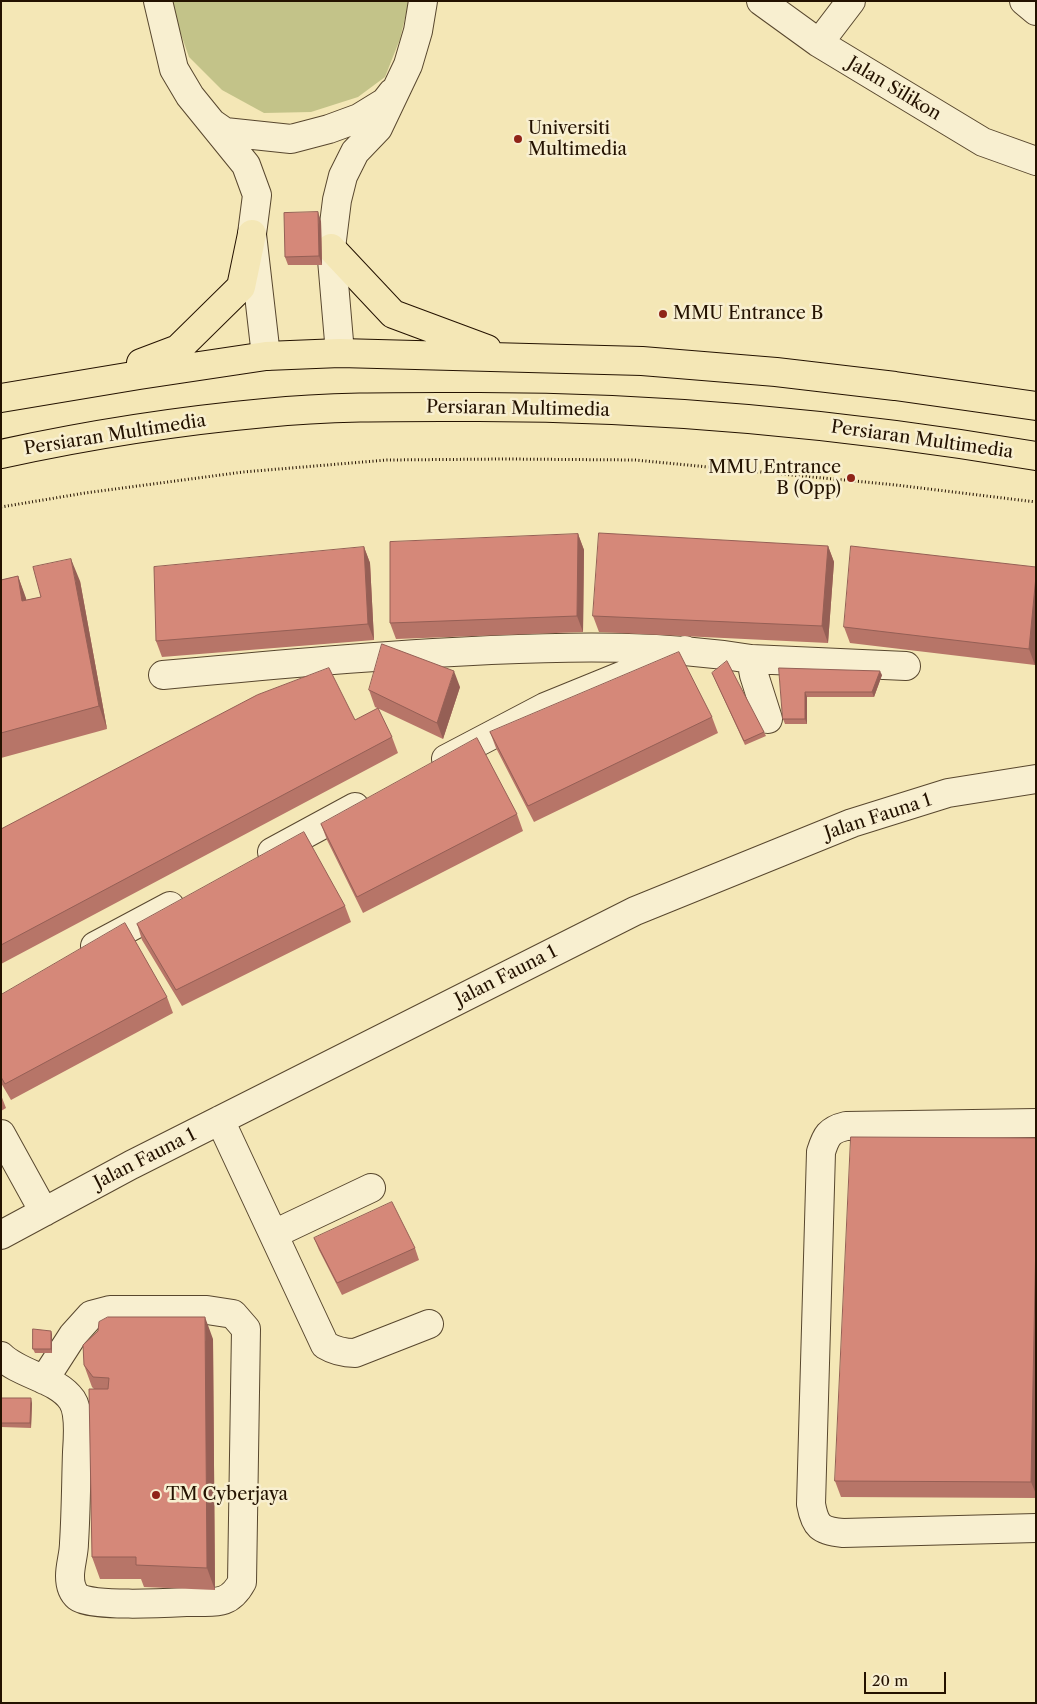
<!DOCTYPE html>
<style>
body{margin:0}
#map{position:relative;width:1037px;height:1704px;overflow:hidden;background:#f4e7b6;font-family:"Libre Caslon Text",serif}
canvas{display:block}
.frame{position:absolute;inset:0;border:2px solid #241200;pointer-events:none}
.scale{position:absolute;left:864px;top:1672px;width:82px;height:22px;box-sizing:border-box;border:2px solid #241200;border-top:0;padding-left:6px;font-size:15px;line-height:18px;white-space:nowrap;color:#241200;-webkit-text-stroke:4px #f8efd0;paint-order:stroke}
</style>
<div id="map">
<canvas width="1037" height="1704"></canvas>
<div class="frame"></div>
<div class="scale">20 m</div>
</div>
<script>
const context = document.querySelector('canvas').getContext('2d');
context.lineJoin = 'round';
function fill(path, color) {
  context.fillStyle = color;
  context.fill(path, 'evenodd');
}
function strokePath(path, color, width, dash) {
  context.strokeStyle = color;
  context.lineWidth = width;
  context.lineCap = dash ? 'butt' : 'round';
  context.setLineDash(dash || []);
  context.stroke(path);
}
function label(font, color, halo, rows, align = 'center') {
  context.font = font + ' "Libre Caslon Text",serif';
  context.lineWidth = 5;
  context.setLineDash([]);
  context.textBaseline = 'middle';
  context.strokeStyle = halo;
  context.fillStyle = color;
  for (const [text, x, y, turn = 0] of rows) {
    context.save();
    context.translate(x, y);
    context.rotate((+turn || 0) * Math.PI / 180);
    context.textAlign = isNaN(turn) ? turn : align;
    if (halo) context.strokeText(text, 0, 0);
    context.fillText(text, 0, 0);
    context.restore();
  }
}
const green = new Path2D(`
 M170 1H409L400 39 385 77 358 97 311 112 264 113 222 90 189 57 177 23Z`);
const path = new Path2D(`
 M1 507 85 493 243 472 387 460 505 459 635 460 896 485 1036 502`);
const minor = new Path2D(`
 M158 1 174 69 190 96 246 165 257 195 252 234 266 356
 M761 1 819 43 983 142 1036 161
 M1024 1 1036 11
 M819 43 851 1
 M212 123 225 132 291 139 329 129 359 118 385 102 392 93
 M340 353 331 248 337 200 343 176 355 152 378 128 408 65 418 31 423 1
 M751 659 906 666
 M163 675C272 665 381 655 491 650 578 646 665 645 751 659L754 675 768 719
 M446 759 545 707 685 650
 M272 852 355 807
 M95 946 170 906
 M220 1120 325 1345C335 1351 343 1353 355 1353L429 1324
 M1036 1123 846 1126C829 1130 826 1136 821 1152L811 1504C815 1526 820 1531 843 1533L1036 1528
 M1 1134 44 1212
 M274 1234 371 1188
 M1 1235 131 1165 635 911 852 823 948 793 1036 779
 M1 1356C20 1375 57 1378 72 1400 80 1412 78 1438 77 1452 76 1482 76 1512 74 1543 74 1554 70 1565 70 1576 70 1583 72 1592 78 1597 90 1607 167 1603 187 1602 212 1601 228 1608 242 1582L246 1329 233 1314 207 1310H110L91 1315 73 1335 44 1380`);
const major = new Path2D(`
 M331 248 393 314 487 349
 M141 363 178 349 241 287 252 234
 M1 398 139 375 266 356 340 353 642 361 776 372 895 386 1036 406
 M1 454C88 435 177 421 265 413 336 406 408 407 479 407 666 407 852 425 1036 456`);
const wall = new Path2D(`
 M321 221 322 265H288L285 257Z
 M578 534 584 550 583 632 396 639 390 623Z
 M828 546 834 562 828 643 599 632 593 616Z
 M364 547 370 563 374 640 162 657 156 641Z
 M1036 567 1035 665 850 643 844 627Z
 M18 576 26 600 41 597 80 581 107 729 1 758V580Z
 M779 668 882 675 874 697H807V724H785L783 719Z
 M712 673 764 732 766 736 745 745Z
 M460 687 443 739 375 707 369 690Z
 M712 717 718 733 534 822 496 748 490 732Z
 M355 720 392 737 398 753 1 964V829Z
 M517 814 523 831 363 913 327 840 321 824Z
 M345 906 351 922 182 1006 142 940 137 924Z
 M1 995 167 997 173 1013 11 1100 1 1083Z
 M1 1095 6 1108 1 1111Z
 M1036 1138V1498L841 1497 835 1481Z
 M314 1238 415 1248 419 1260 342 1295 319 1250Z
 M51 1331 52 1335V1353H35L33 1349Z
 M213 1339 215 1590 144 1587 141 1579H100L92 1557 94 1389 92 1387 84 1365Z
 M1 1398 32 1403 31 1428 1 1427Z`);
const shadedWall = new Path2D(`
 M318 212 321 221 322 265 319 256Z
 M578 534 584 550 583 632 577 616Z
 M828 546 834 562 828 643 822 626Z
 M364 547 370 563 374 640 368 624Z
 M71 559 80 581 107 729 99 706Z
 M18 576 26 598 30 623 22 601Z
 M1036 576V657L1035 665 1029 649Z
 M454 671 460 687 443 739 437 723Z
 M880 671 882 675 874 697 872 692Z
 M805 692 807 697V724L805 719Z
 M1036 1236V1494L1031 1482Z
 M205 1317 213 1339 215 1590 207 1568Z
 M51 1331 52 1335V1353L51 1349Z
 M31 1398 32 1403 31 1428 30 1423Z`);
const building = new Path2D(`
 M318 212 319 256 285 257 284 213Z
 M599 533 828 546 822 626 593 616Z
 M578 534 577 616 390 623V542Z
 M851 546 1036 567V576L1029 649 844 627Z
 M364 547 368 624 156 641 154 567Z
 M71 559 99 706 1 733V580L18 576 22 601 41 597 33 567Z
 M382 644 454 671 437 723 369 690Z
 M679 652 712 717 528 806 490 732Z
 M727 661 764 732 744 741 712 673Z
 M329 668 355 720 378 708 392 737 1 945V829L257 695Z
 M779 668 880 671 872 692H805V719H783Z
 M477 738 517 814 357 897 321 824Z
 M304 832 345 906 176 990 137 924Z
 M125 923 167 997 5 1084 1 1077V995Z
 M851 1137 1036 1138V1236L1031 1482 835 1481Z
 M392 1202 415 1248 337 1283 314 1238Z
 M108 1317H205L207 1568 136 1565V1557H92L89 1389H108L109 1378 93 1377 84 1365 83 1345 98 1331 99 1322Z
 M33 1329 51 1331V1349H33Z
 M1 1398H31L30 1423H1Z`);
const markers = [
 [518,139,5,"#8f2418"],
 [663,314,5,"#8f2418"],
 [851,478,5,"#8f2418"],
 [156,1495,5,"#8f2418"]
];
const streetNames = [
 ["Jalan Silikon",894,89,31],
 ["Persiaran Multimedia",518,409,1],
 ["Persiaran Multimedia",115,435,-9],
 ["Persiaran Multimedia",922,440,8],
 ["Jalan Fauna 1",878,817,-18],
 ["Jalan Fauna 1",506,976,-27],
 ["Jalan Fauna 1",145,1159,-27]
];
const poiNames = [
 ["Universiti",528,129],
 ["Multimedia",528,150],
 ["MMU Entrance B",673,314],
 ["MMU Entrance",841,468,"right"],
 ["B (Opp)",841,489,"right"],
 ["TM Cyberjaya",166,1495]
];
fill(green, '#c3c389');
strokePath(minor, '#58472e', 30);
strokePath(major, '#241200', 30);
strokePath(path, '#241200', 3, [1, 2.5]);
strokePath(minor, '#f8efd0', 28);
strokePath(major, '#f4e7b6', 28);
fill(wall, '#b77568');
fill(shadedWall, '#955f55');
fill(building, '#d58879');
strokePath(building, '#955f55', 1);
for (const [x, y, r, color] of markers) {
  const dot = new Path2D();
  dot.arc(x, y, r, 0, 2 * Math.PI);
  context.fillStyle = color;
  context.fill(dot);
  strokePath(dot, '#f8efd0', 2);
}
label('18px', '#241200', '#f8efd0', streetNames);
label('18px', '#241200', '#f8efd0', poiNames, 'left');
</script>
